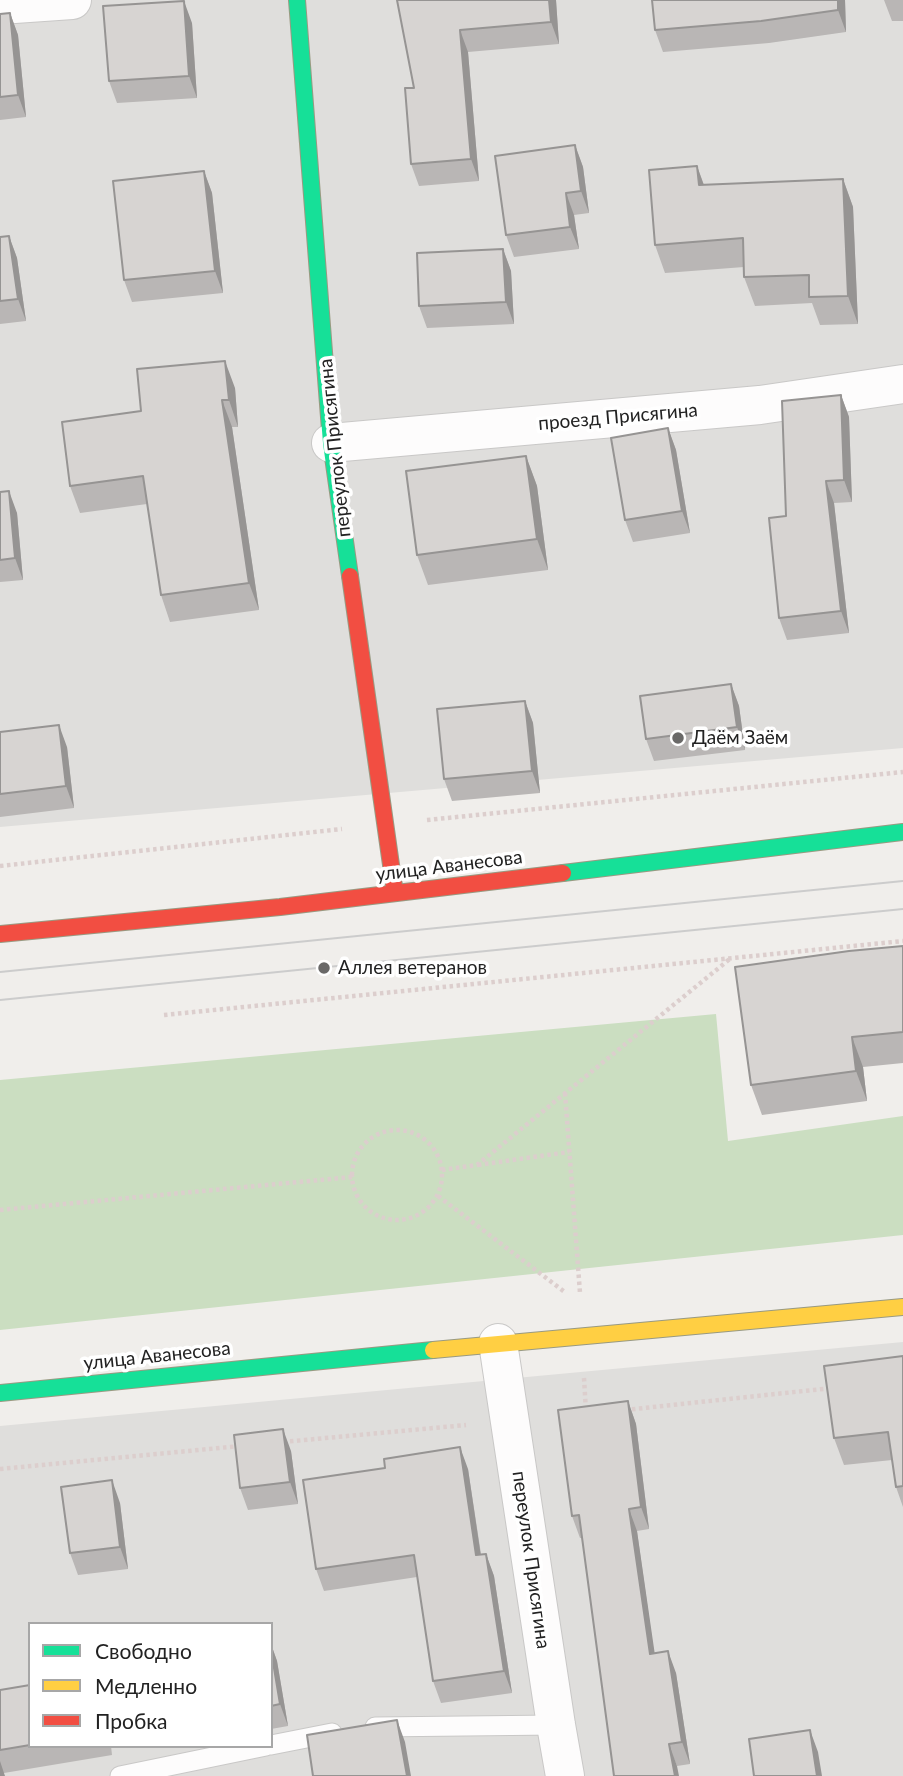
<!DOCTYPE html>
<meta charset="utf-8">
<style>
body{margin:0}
#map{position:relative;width:903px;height:1776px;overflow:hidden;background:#f0eeeb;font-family:Lato,sans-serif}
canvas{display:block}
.legend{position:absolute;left:28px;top:1622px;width:245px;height:126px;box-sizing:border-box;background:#fff;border:2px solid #a7a7a7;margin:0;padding:9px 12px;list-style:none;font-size:21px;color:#222}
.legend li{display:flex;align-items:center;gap:14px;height:35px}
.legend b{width:35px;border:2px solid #a7a7a7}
</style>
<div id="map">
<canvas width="903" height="1776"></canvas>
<ul class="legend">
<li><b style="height:9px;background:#16e098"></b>Свободно</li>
<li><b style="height:9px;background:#ffcf43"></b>Медленно</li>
<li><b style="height:9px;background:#f24e42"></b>Пробка</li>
</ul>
</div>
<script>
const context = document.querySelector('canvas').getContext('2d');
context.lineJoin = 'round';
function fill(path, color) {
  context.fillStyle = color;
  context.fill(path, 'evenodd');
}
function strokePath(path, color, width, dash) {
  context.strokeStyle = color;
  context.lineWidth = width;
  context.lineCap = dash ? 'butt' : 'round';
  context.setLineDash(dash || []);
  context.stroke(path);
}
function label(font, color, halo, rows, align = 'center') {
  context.font = font + ' Lato,sans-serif';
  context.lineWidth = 7;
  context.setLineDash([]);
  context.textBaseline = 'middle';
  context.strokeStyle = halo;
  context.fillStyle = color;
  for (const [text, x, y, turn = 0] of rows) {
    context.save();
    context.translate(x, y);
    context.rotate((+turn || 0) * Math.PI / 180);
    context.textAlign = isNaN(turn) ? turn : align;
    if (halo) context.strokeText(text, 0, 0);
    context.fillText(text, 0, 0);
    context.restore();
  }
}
const residential = new Path2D(`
 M0 0H903V748L0 827Z
 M903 1342V1776H0V1426ZM30 1624H271V1746H30Z`);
const forest = new Path2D(`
 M716 1014 728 1141 903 1116V1235L0 1330V1080Z`);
const path = new Path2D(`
 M427 820 903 772
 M0 866 342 829
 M164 1015 903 941
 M565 1093 580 1293
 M352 1175a45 45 0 1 1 90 0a45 45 0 1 1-90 0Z
 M478 1165 569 1152
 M442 1170 477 1165 731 958
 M438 1196 566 1293
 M0 1210 352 1177
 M584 1378 586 1412
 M625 1410 832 1388
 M283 1442 466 1425
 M0 1469 240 1446`);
const lane = new Path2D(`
 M375 1727 556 1725
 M271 1745 332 1733
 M120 1776 266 1746`);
const street = new Path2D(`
 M0 5 72 0
 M331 443 760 405 903 384
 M498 1343 556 1725 565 1776`);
const fast = new Path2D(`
 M297 0 331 443 350 576
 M563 873 903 832
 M0 1393 433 1350`);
const slow = new Path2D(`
 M433 1350 903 1307`);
const jam = new Path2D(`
 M350 576 395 893
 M0 934 280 907 563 873`);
const tram = new Path2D(`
 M0 972 903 881
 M0 1000 903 909`);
const wall = new Path2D(`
 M397 0H556L559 44 468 52 479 181 419 186 411 164 414 88Z
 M652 0H845L846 32 769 43 663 52 655 30Z
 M884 0H903V21H892Z
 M10 13 18 35 26 117 0 120V14Z
 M192 23 197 98 117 103 109 81Z
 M575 145 583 167 589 213 574 215 579 249 514 257 506 235Z
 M697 166 704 185 843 179 853 207 858 324 820 325 812 303 755 306 744 277V267L665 273 655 245Z
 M204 171 212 193 223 293 132 302 124 280Z
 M9 236 17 258 26 321 0 324V237Z
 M503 249 511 271 514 324 427 328 419 306Z
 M235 388 238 427H232L259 610 170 622 161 595 147 504 80 513 70 486 141 411Z
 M841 395 849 417 852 502 834 503 849 633 787 640 779 618Z
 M668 428 676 450 690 533 633 542 625 520Z
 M526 456 537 486 548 570 428 585 417 555Z
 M0 492 17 513 23 580 0 582Z
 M731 684 739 706 745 750 654 761 646 739Z
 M525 701 533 723 540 793 452 801 444 779Z
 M0 732 67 747 74 808 0 817Z
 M903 946V1063L863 1067 867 1101 762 1115 751 1085Z
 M903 1356V1507L896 1487 892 1460 844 1465 834 1438Z
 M628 1401 636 1424 649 1529 637 1531 654 1653 676 1673 690 1764 677 1766 582 1538H580L572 1516Z
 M291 1451 298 1504 248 1510 240 1488Z
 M468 1469 481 1554H486L494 1576 512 1693 441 1703 433 1681 417 1577 324 1591 316 1569Z
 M120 1503 128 1569 78 1575 70 1553Z
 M271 1644 277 1661 288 1726 271 1729Z
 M30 1685V1746H111L112 1755 4 1773 0 1776V1690Z`);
const shadedWall = new Path2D(`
 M549 0H556L559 44 551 22Z
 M838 0H845L846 32 838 10Z
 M184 1 192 23 197 98 189 76Z
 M10 13 18 35 26 117 18 95Z
 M460 30 468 52 479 181 471 159Z
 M575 145 583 167 589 213 581 191Z
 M697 166 707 194 699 185Z
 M204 171 212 193 223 293 215 271Z
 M843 179 853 207 858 324 848 296Z
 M566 193 574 215 579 249 570 227Z
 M9 236 17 258 26 321 18 299Z
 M503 249 511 271 514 324 506 302Z
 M225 361 235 388 238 427 229 400Z
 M841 395 849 417 852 502 844 480Z
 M222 400 232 427 259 610 249 583Z
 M668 428 676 450 690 533 682 511Z
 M526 456 537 486 548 570 537 539Z
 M826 481 834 503 849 633 841 611Z
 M9 491 17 513 23 580 15 558Z
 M731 684 739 706 745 750 737 727Z
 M525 701 533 723 540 793 532 771Z
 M59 725 67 747 74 808 66 786Z
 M852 1037 863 1067 867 1101 856 1071Z
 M628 1401 636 1424 649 1529 641 1507Z
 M283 1429 291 1451 298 1504 290 1482Z
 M460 1447 468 1469 484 1577 476 1555Z
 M112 1480 120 1503 128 1569 120 1547Z
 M629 1509 637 1531 658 1676 650 1654Z
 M486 1554 494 1576 512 1693 504 1671Z
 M271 1644 277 1661 288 1726 280 1704 271 1650Z
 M668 1651 676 1673 690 1764 682 1742Z
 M397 1720 405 1742 411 1776H407Z
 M810 1730 818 1752 822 1776H817Z
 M669 1744 677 1766 679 1776H675Z
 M0 1761 5 1776H0Z`);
const building = new Path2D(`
 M397 0H549L551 22 460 30 471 159 411 164 405 88H414Z
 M652 0H838V10L761 21 655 30Z
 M184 1 189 76 109 81 103 6Z
 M10 13 18 95 0 97V14Z
 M575 145 581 191 566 193 570 227 506 235 495 156Z
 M697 166 699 185 843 179 848 296 809 297V275L744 277 743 238 655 245 649 170Z
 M204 171 215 271 124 280 113 181Z
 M9 236 18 299 0 301V237Z
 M503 249 506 302 419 306 417 253Z
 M225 361 229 400H222L249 583 161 595 143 476 70 486 62 422 141 411 137 369Z
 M841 395 844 480 826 481 841 611 779 618 769 518 786 516 782 401Z
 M668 428 682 511 625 520 611 438Z
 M526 456 537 539 417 555 406 471Z
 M9 491 15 558 0 560V492Z
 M731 684 737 727 646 739 640 696Z
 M525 701 532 771 444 779 437 709Z
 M59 725 66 786 0 794V732Z
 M903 946V1032L852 1037 856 1071 751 1085 735 967 849 951Z
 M903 1356V1486L896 1487 888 1432 834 1438 824 1366Z
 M628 1401 641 1507 629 1509 650 1654 668 1651 682 1742 669 1744 675 1776H614L579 1515 572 1516 558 1410Z
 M283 1429 290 1482 240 1488 234 1435Z
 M460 1447 476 1555 486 1554 504 1671 433 1681 414 1555 316 1569 303 1480 385 1468 384 1459Z
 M112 1480 120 1547 70 1553 61 1487Z
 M271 1650 280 1704 271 1706Z
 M30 1685V1745L0 1750V1690Z
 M397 1720 407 1776H313L307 1735Z
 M810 1730 817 1776H754L749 1739Z`);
const markers = [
 [678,738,7,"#6a6968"],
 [324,968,7,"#6a6968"]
];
const streetNames = [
 ["проезд Присягина",618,417,-5],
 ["переулок Присягина",335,448,-96],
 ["улица Аванесова",449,866,-7],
 ["улица Аванесова",157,1356,-6],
 ["переулок Присягина",531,1560,82]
];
const poiNames = [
 ["Даём Заём",692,738],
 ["Аллея ветеранов",338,968]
];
fill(residential, '#dfdedc');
fill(forest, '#cbdec1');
strokePath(lane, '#c9c8c7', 21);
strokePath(street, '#c9c8c7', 40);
strokePath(fast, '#999a82', 18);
strokePath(slow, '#999a82', 18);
strokePath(jam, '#999a82', 18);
strokePath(path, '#dccecd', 4.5, [3.5, 3.5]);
strokePath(lane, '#fdfcfc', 19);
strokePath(street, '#fdfcfc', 38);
strokePath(fast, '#16e098', 16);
strokePath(slow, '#ffcf43', 16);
strokePath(jam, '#f24e42', 16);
strokePath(tram, '#ccc', 2);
fill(wall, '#b9b6b5');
fill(shadedWall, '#969493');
fill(building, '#d7d4d2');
strokePath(building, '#969493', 2);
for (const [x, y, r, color] of markers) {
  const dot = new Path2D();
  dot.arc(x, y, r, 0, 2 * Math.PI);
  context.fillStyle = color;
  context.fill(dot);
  strokePath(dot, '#fff', 2.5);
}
label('19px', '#222', '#fff', streetNames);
label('19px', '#222', '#fff', poiNames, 'left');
</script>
